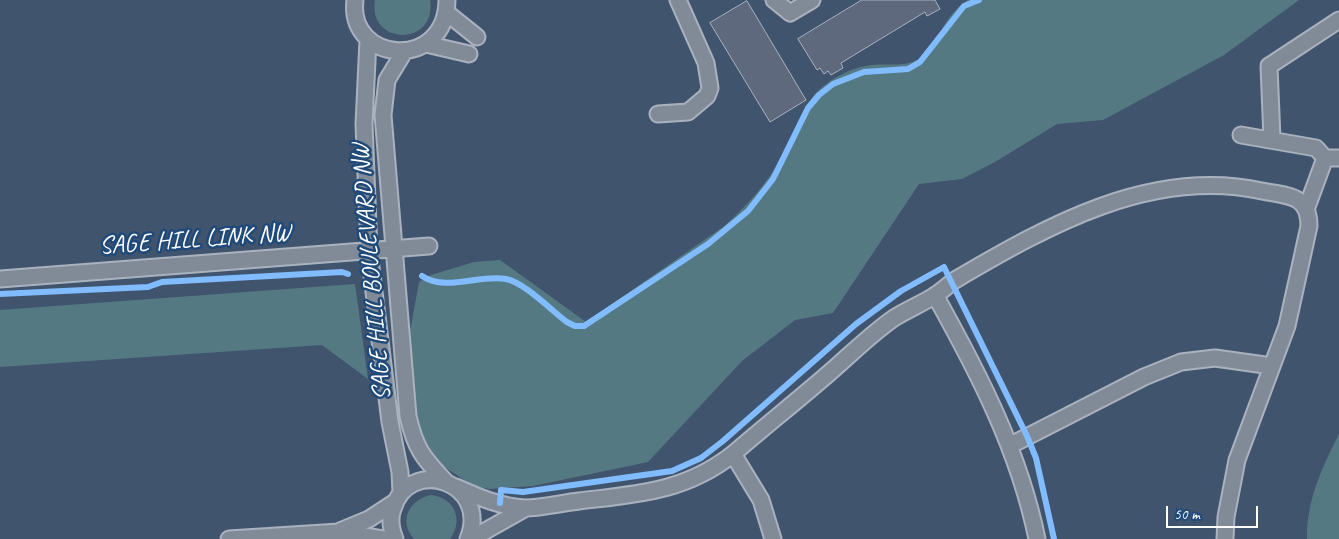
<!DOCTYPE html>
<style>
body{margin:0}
#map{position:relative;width:1339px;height:539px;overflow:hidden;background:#40546e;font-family:Caveat,sans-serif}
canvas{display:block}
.scale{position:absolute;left:1166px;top:506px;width:92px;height:22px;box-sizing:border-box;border:2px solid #fff;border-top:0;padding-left:6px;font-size:15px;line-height:18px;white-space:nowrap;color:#fff;-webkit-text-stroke:4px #1f4a7a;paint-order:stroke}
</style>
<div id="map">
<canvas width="1339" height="539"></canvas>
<div class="scale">50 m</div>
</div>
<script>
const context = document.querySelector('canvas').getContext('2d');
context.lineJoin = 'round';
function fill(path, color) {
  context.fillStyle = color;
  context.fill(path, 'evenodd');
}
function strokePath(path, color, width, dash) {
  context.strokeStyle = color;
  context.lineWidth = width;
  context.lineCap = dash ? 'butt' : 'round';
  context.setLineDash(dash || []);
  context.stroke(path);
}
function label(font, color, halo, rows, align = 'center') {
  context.font = font + ' Caveat,sans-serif';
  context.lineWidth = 5;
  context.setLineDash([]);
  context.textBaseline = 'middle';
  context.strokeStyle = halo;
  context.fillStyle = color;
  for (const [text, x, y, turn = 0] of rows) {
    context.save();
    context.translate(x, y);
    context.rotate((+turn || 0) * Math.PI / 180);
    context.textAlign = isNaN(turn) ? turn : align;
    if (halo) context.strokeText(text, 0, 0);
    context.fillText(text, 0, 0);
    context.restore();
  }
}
const green = new Path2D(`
 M375 0H430C437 48 367 45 375 0Z
 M968 0H1299L1224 55 1103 120 1057 124 995 162 962 179 919 184 833 313 795 320 742 361 648 462 533 486 488 489 474 486 438 463 422 442 415 418 407 348 419 282 428 276 474 262 500 260 586 322 723 227C747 206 768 183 783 154 794 134 800 111 815 94 829 79 852 67 872 65 888 63 906 68 920 58 939 45 942 16 968 0Z
 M355 284 368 379 322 345 0 367V310Z
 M1339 434V539H1307C1306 502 1322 467 1339 434Z
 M431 495C455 498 464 520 450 539H414C398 521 409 500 431 495Z`);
const building = new Path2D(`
 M862 0H935L940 9 927 16 925 12 859 52 841 63 843 68 831 75 828 71 824 74 820 68 817 70 798 39Z
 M747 1 806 100 770 122 710 23Z`);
const minor = new Path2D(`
 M355 0C347 63 446 72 447 0
 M774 0 790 13 812 0
 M447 13 477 37
 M368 40 364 124 369 251 390 422 400 472 401 493
 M426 44 469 54
 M404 52 387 80 383 115 408 416C415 448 423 458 445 481
 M658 114 688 112 707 96 710 88 706 63 678 0
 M1241 135 1316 148 1325 158H1339
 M1272 139 1269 66 1339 20
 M1307 207 1325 158
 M0 279 429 246
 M935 295C979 374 1019 451 1037 539
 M1011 445 1144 377 1181 362 1215 358 1272 366
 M733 454 761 500 773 539
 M456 487C478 497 501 507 525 508 542 508 562 503 579 501 637 494 685 492 733 454 764 427 797 401 828 374 850 355 871 334 894 318 907 310 921 304 934 296 941 292 948 285 955 280 1047 226 1151 167 1262 191 1287 196 1309 194 1309 226L1287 326 1237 460 1226 517 1225 539
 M340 531 369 519 395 502
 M229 539 339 532 383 539
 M395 539C391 529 389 519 393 509 409 455 491 482 468 539
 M471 539 526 508`);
const cycleway = new Path2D(`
 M422 276C446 292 479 274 506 279 524 282 552 311 567 322L575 326H584L708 244 748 211 773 179 808 108 819 95 833 84 864 72 908 69 920 62 964 6 979 0
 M0 294 148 287 162 282 342 272 348 274
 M500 503 501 490 523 492 672 471 701 458 723 441 856 324 901 291 944 267 1027 436 1036 458 1054 539`);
const streetNames = [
 ["SAGE HILL LINK NW",195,240,-4],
 ["SAGE HILL BOULEVARD NW",372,272,-95]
];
fill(green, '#557982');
fill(building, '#5e697e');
strokePath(building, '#a9b2be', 1);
strokePath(minor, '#a9b2be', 19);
strokePath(minor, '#818b97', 15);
strokePath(cycleway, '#80bcff', 6);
label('25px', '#fff', '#1f4a7a', streetNames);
</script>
